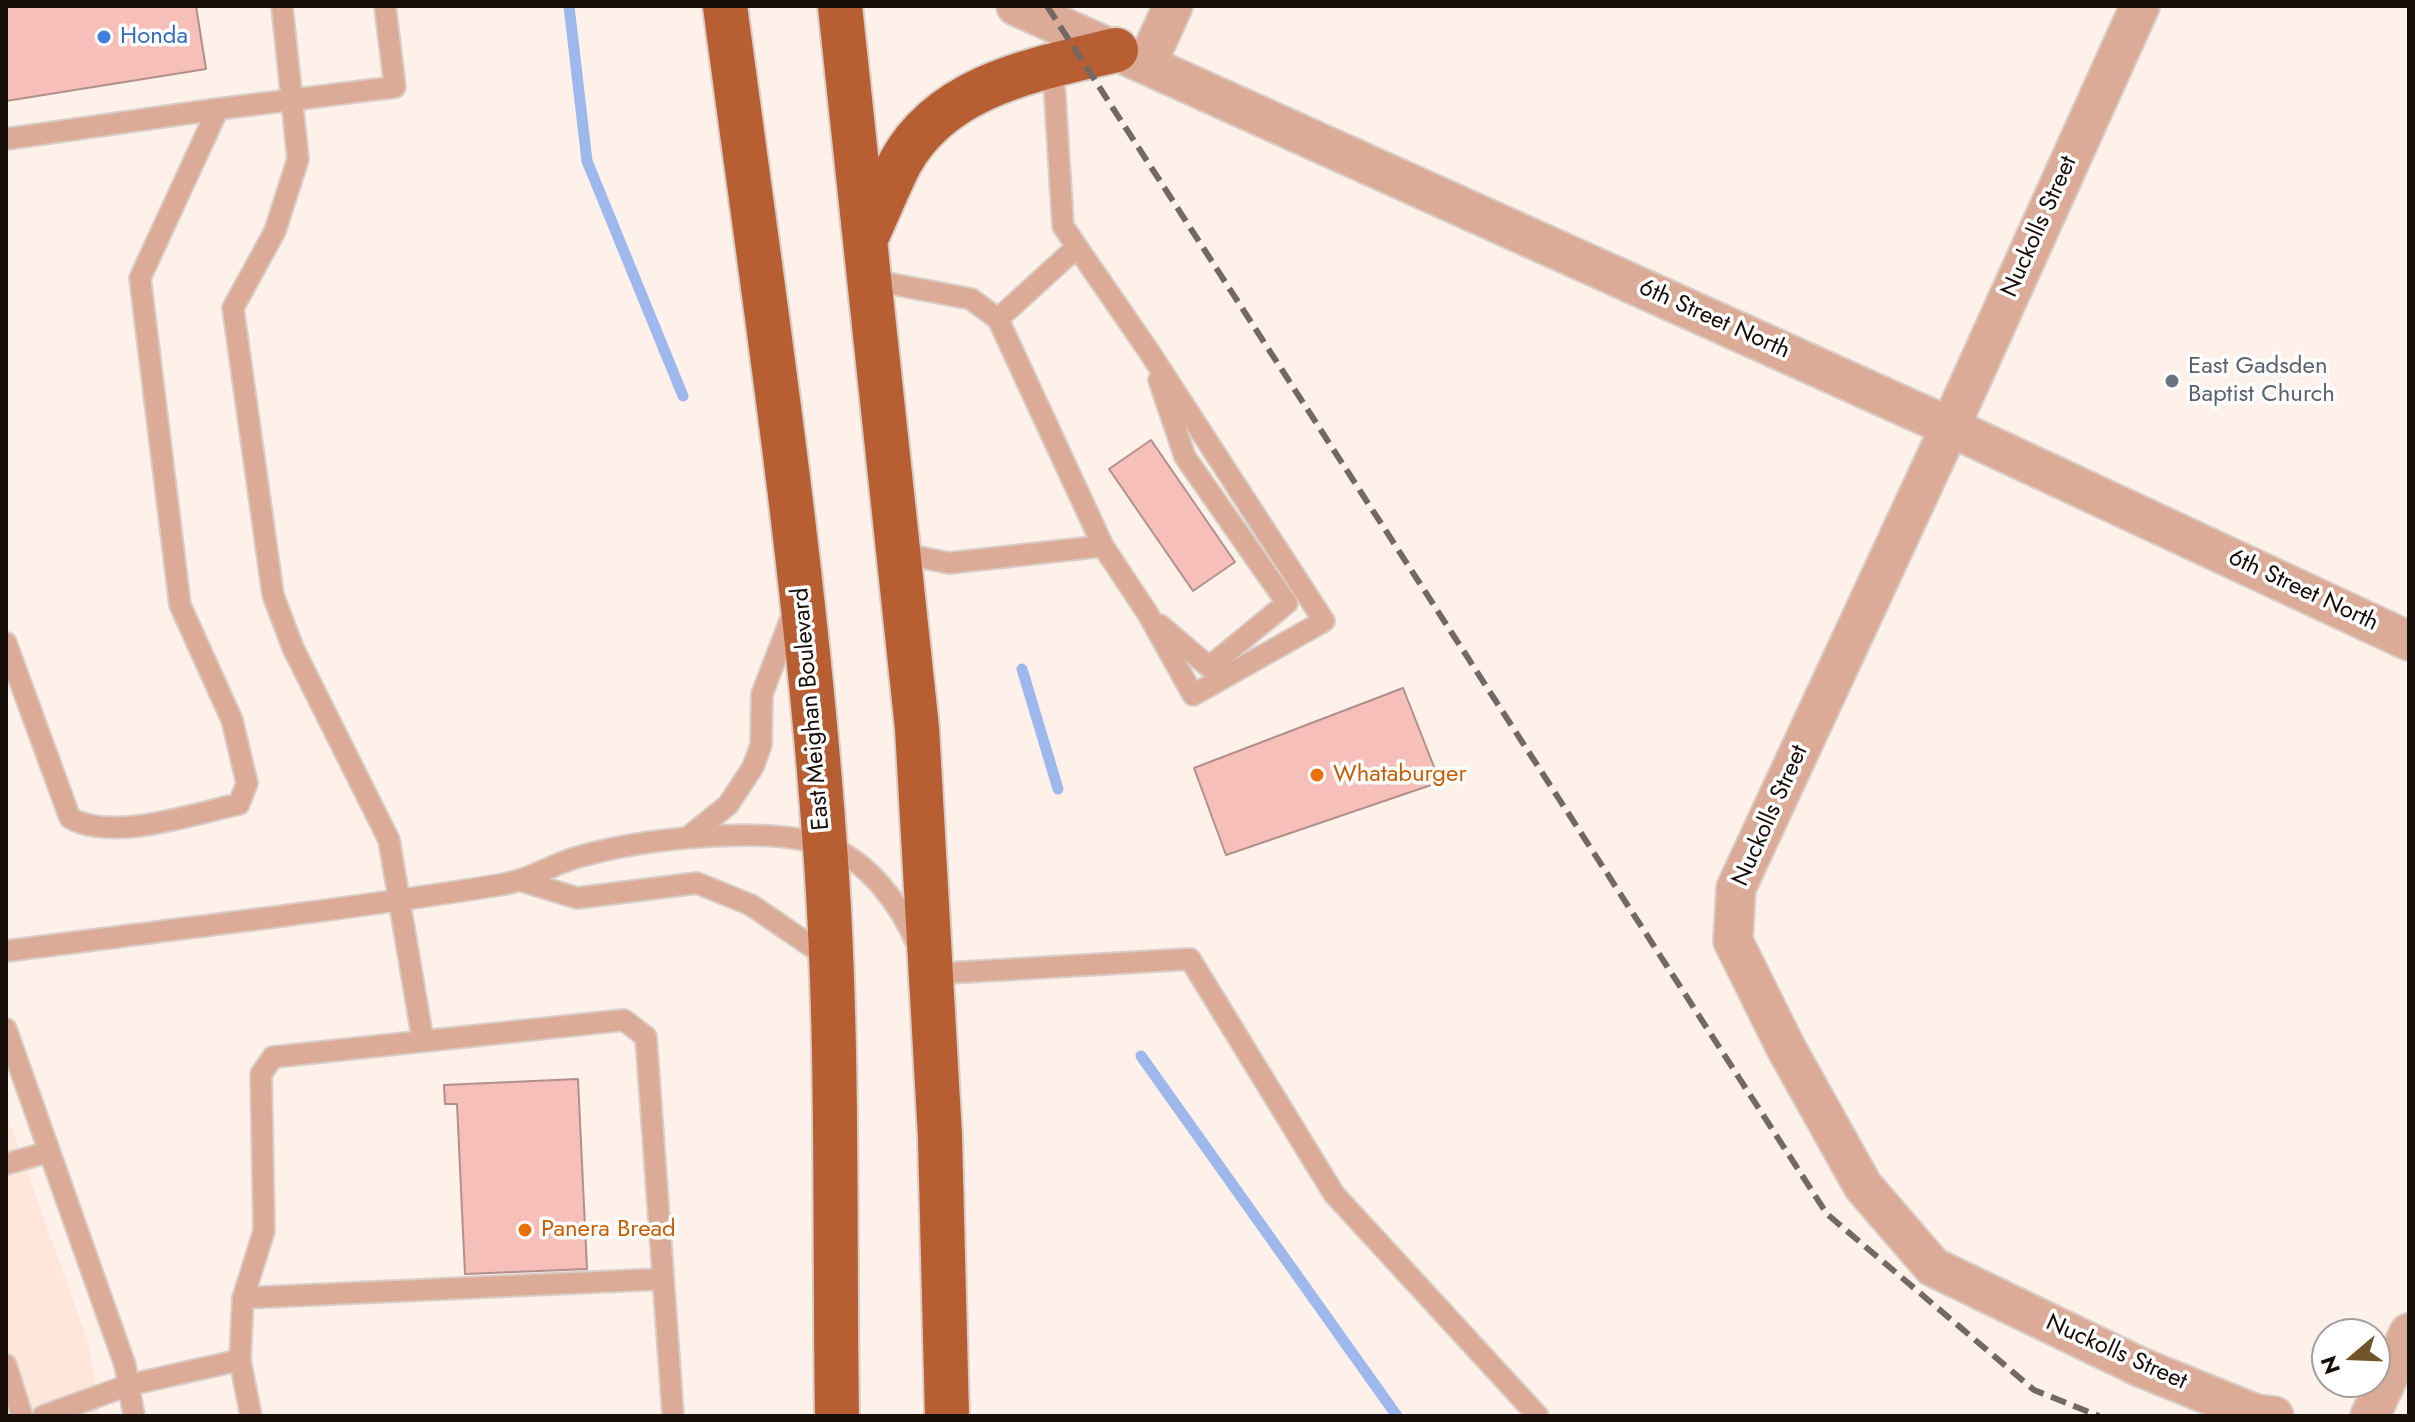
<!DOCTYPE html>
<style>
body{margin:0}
#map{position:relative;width:2415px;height:1422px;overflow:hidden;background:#fef1ea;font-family:Jost,sans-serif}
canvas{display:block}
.frame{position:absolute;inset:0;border:8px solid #180e09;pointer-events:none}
.north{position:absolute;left:2311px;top:1318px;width:80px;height:80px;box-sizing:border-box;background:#fff;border:2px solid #a39f9d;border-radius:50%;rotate:251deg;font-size:22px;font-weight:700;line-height:32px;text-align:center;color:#180e09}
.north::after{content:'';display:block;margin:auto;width:28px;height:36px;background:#715427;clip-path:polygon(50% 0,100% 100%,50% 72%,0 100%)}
</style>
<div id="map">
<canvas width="2415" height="1422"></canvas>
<div class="frame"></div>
<div class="north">N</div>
</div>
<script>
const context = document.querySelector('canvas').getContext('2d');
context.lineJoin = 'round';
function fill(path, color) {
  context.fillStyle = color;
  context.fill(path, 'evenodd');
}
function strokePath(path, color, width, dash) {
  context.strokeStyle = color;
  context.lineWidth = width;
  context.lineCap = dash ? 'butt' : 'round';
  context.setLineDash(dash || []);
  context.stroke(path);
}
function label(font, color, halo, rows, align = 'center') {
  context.font = font + ' Jost,sans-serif';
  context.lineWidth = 7;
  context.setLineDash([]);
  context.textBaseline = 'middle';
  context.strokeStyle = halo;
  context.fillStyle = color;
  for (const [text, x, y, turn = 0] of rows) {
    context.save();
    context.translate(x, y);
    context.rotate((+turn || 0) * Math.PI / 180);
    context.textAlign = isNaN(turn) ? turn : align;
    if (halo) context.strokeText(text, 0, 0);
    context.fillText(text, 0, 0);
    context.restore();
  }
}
const built = new Path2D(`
 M6 1112 90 1347 100 1416H6Z`);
const stream = new Path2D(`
 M569 6 587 161 683 396
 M1022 669 1058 789
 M1141 1056 1397 1416`);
const building = new Path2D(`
 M6 6H196L206 69 6 101Z
 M1151 440 1235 562 1193 591 1109 469Z
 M1403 688 1440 782 1226 855 1194 768Z
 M578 1079 587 1269 465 1274 457 1104H445L444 1085Z`);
const service = new Path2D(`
 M282 6 298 159 275 231 233 308 273 595 293 648 389 840 423 1041
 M1053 65 1063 226 1077 247
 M6 139 218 109
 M871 280 971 299 998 319 1103 546 1148 614 1193 695 1324 621 1148 350 1077 247 998 319
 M1159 380 1185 457 1287 603 1209 667 1160 625
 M899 553 949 563 1103 546
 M6 643 70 818C113 842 192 814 239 804L247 783 232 720 180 605 140 278 218 109 395 87 385 6
 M687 838 728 805 753 767 761 745 762 694 793 613
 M522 881 577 898 697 883 751 905 830 959
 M6 951C170 930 335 911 499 885 528 881 550 865 578 857 641 839 762 825 824 845 867 859 900 904 917 944
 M930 974 1190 959 1334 1194 1538 1416
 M6 1029 125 1365 134 1416
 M6 1164 48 1152
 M243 1298 662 1279
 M240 1360 251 1416
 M6 1365 22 1416
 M43 1416 129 1385 240 1360 243 1298 264 1231 261 1074 273 1057 624 1020 646 1037 673 1416`);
const minor = new Path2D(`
 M1016 6 1950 427 2409 641
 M2140 6 1950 427 1736 888 1733 941 1786 1048 1863 1186 1933 1267 2140 1367 2256 1414 2274 1416
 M1147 63 1173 6
 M2370 1416 2409 1333`);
const trunk = new Path2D(`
 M725 6C762 286 805 565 825 847 839 1036 834 1227 837 1416
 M840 6 917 728 940 1137 947 1416
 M867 236C878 212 888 187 900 163 943 84 1037 69 1116 50`);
const rail = new Path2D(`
 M1047 6 1827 1214 2034 1390 2099 1416`);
const markers = [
 [104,37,8,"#3f7fe0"],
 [2172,381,8,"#6b7280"],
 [1317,775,8,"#e8710a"],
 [525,1230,8,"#e8710a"]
];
const shopNames = [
 ["Honda",120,37]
];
const streetNames = [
 ["Nuckolls Street",2040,227,-66],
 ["6th Street North",1714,320,24],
 ["6th Street North",2303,591,25],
 ["East Meighan Boulevard",812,709,-95],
 ["Nuckolls Street",1771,816,-66],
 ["Nuckolls Street",2116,1353,24]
];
const worshipNames = [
 ["East Gadsden",2188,367],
 ["Baptist Church",2188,395]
];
const foodNames = [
 ["Whataburger",1333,775],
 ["Panera Bread",541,1230]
];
fill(built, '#ffe6db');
strokePath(stream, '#9eb7ec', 11);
fill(building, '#f7bfb9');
strokePath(building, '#b1908c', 2);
strokePath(service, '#d9cdc6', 24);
strokePath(minor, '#d9cdc6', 42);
strokePath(trunk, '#d9cdc6', 48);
strokePath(service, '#dbab97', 20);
strokePath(minor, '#dbab97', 38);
strokePath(trunk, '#b85e33', 44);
strokePath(rail, '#736862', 6, [16, 8]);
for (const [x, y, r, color] of markers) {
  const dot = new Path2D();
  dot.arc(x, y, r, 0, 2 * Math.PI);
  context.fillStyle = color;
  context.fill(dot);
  strokePath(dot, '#fff', 3);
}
label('24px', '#366cbe', '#fff', shopNames, 'left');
label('24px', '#180e09', '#fff', streetNames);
label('24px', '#5b616d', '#fff', worshipNames, 'left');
label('24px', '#c56008', '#fff', foodNames, 'left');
</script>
